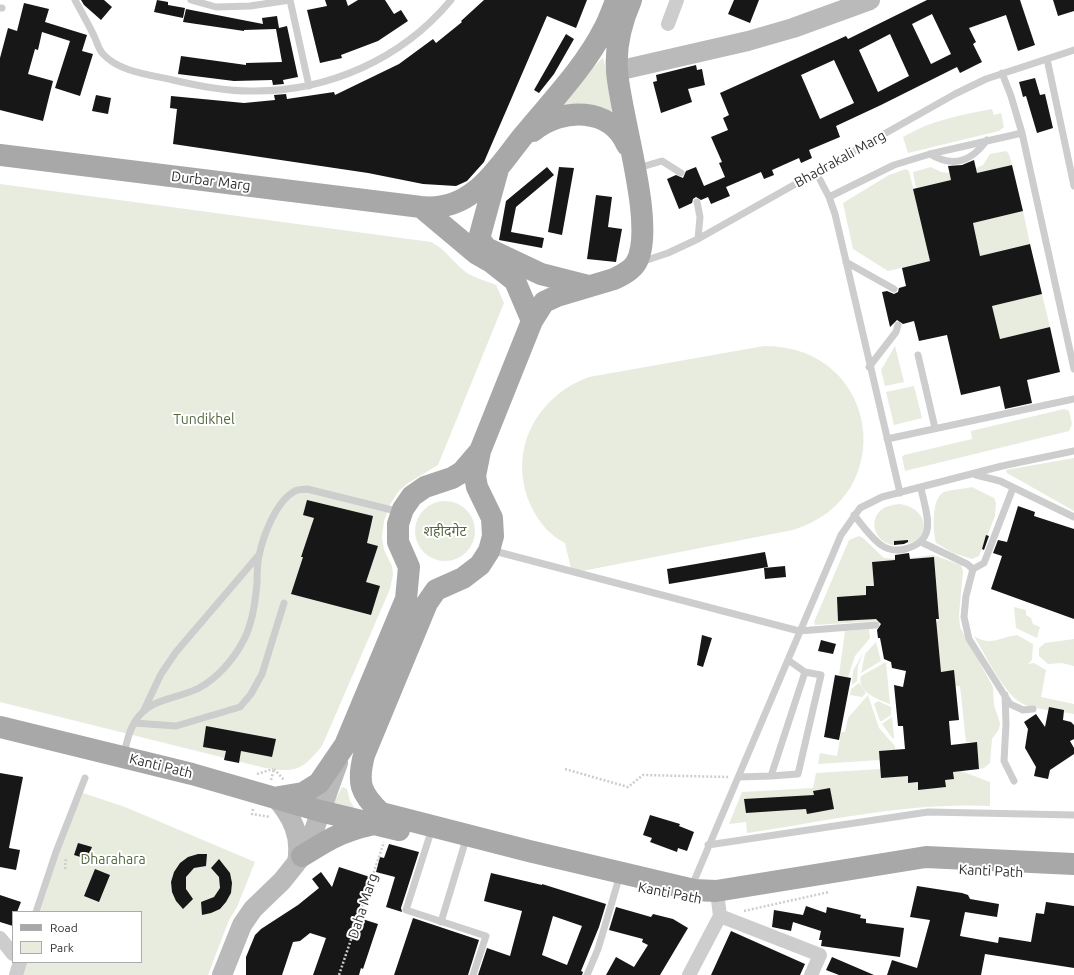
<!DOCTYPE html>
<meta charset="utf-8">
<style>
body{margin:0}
#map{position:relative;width:1074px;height:975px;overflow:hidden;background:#fff;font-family:Ubuntu,sans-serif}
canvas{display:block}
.legend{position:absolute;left:12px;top:911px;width:130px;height:52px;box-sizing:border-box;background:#fff;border:1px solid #acacac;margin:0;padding:5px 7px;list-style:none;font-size:12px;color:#303030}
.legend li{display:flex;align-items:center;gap:8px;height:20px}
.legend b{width:20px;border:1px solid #acacac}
</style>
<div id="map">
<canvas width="1074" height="975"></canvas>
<ul class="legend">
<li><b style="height:5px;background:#a8a8a8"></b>Road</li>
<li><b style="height:11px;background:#e7ecdf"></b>Park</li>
</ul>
</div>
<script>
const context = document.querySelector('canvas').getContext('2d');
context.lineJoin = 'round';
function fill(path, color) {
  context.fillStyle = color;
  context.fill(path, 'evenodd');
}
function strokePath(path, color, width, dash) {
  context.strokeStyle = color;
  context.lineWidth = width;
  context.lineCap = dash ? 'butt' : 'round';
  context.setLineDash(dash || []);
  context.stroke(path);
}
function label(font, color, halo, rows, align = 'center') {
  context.font = font + ' Ubuntu,"Noto Sans Devanagari",sans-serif';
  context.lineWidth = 4;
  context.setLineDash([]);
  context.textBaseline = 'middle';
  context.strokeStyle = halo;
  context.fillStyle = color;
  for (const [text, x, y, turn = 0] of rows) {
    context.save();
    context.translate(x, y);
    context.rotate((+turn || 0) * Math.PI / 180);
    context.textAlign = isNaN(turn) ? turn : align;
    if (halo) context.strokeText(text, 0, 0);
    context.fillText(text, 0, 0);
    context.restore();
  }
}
const green = new Path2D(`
 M603 57 616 120 558 108Z
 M992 109 994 115 1001 113 1004 127 999 131 908 153 903 137C931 120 961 115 992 109Z
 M1006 151 1009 154 1012 165 977 173 976 168 983 165 990 154Z
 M931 167 941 172 950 173 951 180 916 188 913 172Z
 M906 169 909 171 930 261 888 271 853 249 843 203 889 175Z
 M0 184 431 242C446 249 454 264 467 273 475 278 487 281 496 285L504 303 438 465 408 483 398 492 390 505 384 521 382 537 384 550 392 566 393 575 390 589 322 746C302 770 296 773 265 768L0 702Z
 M1023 211 1030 244 980 256 973 223Z
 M1042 294 1050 327 1000 339 992 306Z
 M764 346C879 345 902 497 793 530L572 573 565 543C550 536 539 522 532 508 506 453 535 397 589 377Z
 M895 346 904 382 885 386 881 370Z
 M914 386 922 418 894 425 886 392Z
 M1064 409 1069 411 1072 424 1069 431 905 471 902 457 904 455 972 439 971 431Z
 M1074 458V511L1007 473 1006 470Z
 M972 487 994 498 996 503 995 516 979 556 972 559 953 553 936 543C933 531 931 498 944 492 952 489 964 489 972 487Z
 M415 531a30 30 0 1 1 60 0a30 30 0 1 1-60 0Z
 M899 504C925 506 935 536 908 544V540L894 541V545C878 544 868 525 879 512 884 506 892 505 899 504Z
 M859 536 863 538 884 558 901 559 933 555 961 565 963 571 959 615 960 627 993 687 994 705 1000 723 999 729 992 739 990 763 984 768 979 769 977 742H966L960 686H955L954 671 938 672 936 623 939 619 934 557 872 562 874 586 866 587V598H875L877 621 815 625 814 622 849 540Z
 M1014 607 1026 610V615L1031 618 1033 624 1040 627 1037 638 1016 628Z
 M869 629 870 638 855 656 848 677 839 675 845 631Z
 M1017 635 1033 644 1032 660 1028 664 1034 663 1046 670 1041 697 1074 704V714C1058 711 1040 710 1025 705 1005 697 985 654 974 636 992 647 999 637 1017 635Z
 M1074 639V666L1062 663 1048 664 1039 656V648L1045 643Z
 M876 642 881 661 861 673 865 654Z
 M863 653 858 666 857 681 852 685 853 671Z
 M886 662 890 704C879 700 856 692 861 676Z
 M859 683 866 693 862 697 850 695 851 689Z
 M868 695 879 728 895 746V750L879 751 880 760 818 764 820 753 837 756 841 732H845L848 718Z
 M878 701 891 707V715L882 721H880L874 704Z
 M892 717 894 737 893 739 882 724Z
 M880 769 908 776V783L918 782 919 789 945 787V780L954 779 953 771H961L990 782V806C909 802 827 821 747 833L746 822 729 824 742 792 813 788 816 773Z
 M342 787 347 789 350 801 356 810H330Z
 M83 793 125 807 255 862 237 907 229 920 208 975H19L24 962H141V912H40L63 840Z`);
const building = new Path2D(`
 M81 0H104L112 7 101 20 84 5Z
 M157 0 168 2V5L185 8 183 18 154 12Z
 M325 0H346L348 6 358 0H385L394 14 401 10 408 21 378 41 341 55 342 58 320 63 307 10 327 6Z
 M484 0H587L576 28 547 16 484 162 467 181 456 186 423 184 368 173 173 144 177 109 170 108 171 96 244 103 275 100 274 95 286 94 287 99 334 92 335 95 399 64 433 39 436 43 462 22 461 21Z
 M734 0H759L750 23 728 14Z
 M927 0H1020L1035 45 1018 51 1006 15 969 28 976 42 973 44 982 62 960 73 957 67 881 105 836 126 840 137 809 150 812 158 801 163 799 158 772 170 774 175 764 179 761 172 726 187 730 196 711 204 708 197 701 200 696 197 693 199 692 203 679 209 667 179 676 175 683 178 686 171 696 167 704 186 725 177 719 163 722 162 711 137 728 130 723 118 729 115 720 93 846 36 848 39ZM932 14 951 54 931 64 912 24ZM890 34 909 76 878 92 859 50ZM834 60 854 103 820 119 801 75Z
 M1053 0H1074V11L1058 16Z
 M24 3 49 9 45 22 87 35 82 51 93 54 80 96 55 88 70 41 42 32 38 50 35 49 28 74 53 81 43 121 0 110V58L8 28 17 31Z
 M186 9 263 24 262 18 277 16 279 28 287 26 298 77 283 80 284 84 273 85 272 80 234 81 178 74 181 56 246 65V63L282 62 276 29 244 30V31L183 22Z
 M566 34 574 39 554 74 539 93 534 90Z
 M696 65 697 70 702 69 705 85 688 89 692 102 661 113 653 82 657 81 656 75Z
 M1035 78 1040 95 1045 94 1053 128 1037 133 1026 96 1023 97 1019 82Z
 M96 95 111 98 108 114 92 111Z
 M974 160 977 173 1012 165 1023 211 973 223 980 256 1030 244 1042 294 992 306 1000 339 1050 327 1060 372 1027 380 1032 403 1005 409 1000 386 961 395 947 335 919 341 914 321 903 324 897 320 890 327 882 292 887 291 894 294 898 292 899 288 906 286 902 268 930 261 913 189 951 180 948 166 962 165Z
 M547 167 554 175 516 207 511 232 544 238 542 248 499 240 506 201Z
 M559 167 574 168 562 235 548 232Z
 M596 195 612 197 608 227 622 229 616 262 587 259Z
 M307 500 373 516 367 543 378 546 366 582 380 586 371 615 291 594 303 557H301L314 518 303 515Z
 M1018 506 1035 512 1034 516 1074 529V619L991 589 1002 556 993 553 998 540 1007 542Z
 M986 535 989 536 984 550 982 549Z
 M908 540V542L904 544 894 545V541Z
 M765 552 768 567 669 584 667 569Z
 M909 553 910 559 934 557 939 619H936L941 672 954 670 959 720 949 721 951 745 977 742 979 769 953 772 954 779 945 780 946 787 918 790V782L908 783V776L881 778 879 751 905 749 903 726H898L894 685 903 687 906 671 892 668 891 662 884 659 880 638H878L877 630 881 624 876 619 838 621 837 597 866 595V586H874L872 562 895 560V555Z
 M785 566 786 577 765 579 764 568Z
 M702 635 712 638 703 667 697 665Z
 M821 640 836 644 833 654 818 651Z
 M835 675 851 678 839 740 824 737Z
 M1049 707 1064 710 1063 720 1071 722 1074 725V739L1070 741 1074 748V754L1050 770 1048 779 1034 776 1036 767 1025 748 1028 729 1024 722 1036 714 1045 727Z
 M206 726 276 739 272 757 241 751 239 763 224 760 226 751 203 747Z
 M0 773 23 777 9 848 20 850 16 870 0 867Z
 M830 788 834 809 807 814 806 809 746 813 744 799 814 795 813 791Z
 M650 815 680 824 679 826 694 832 687 851 678 848 677 852 650 842 652 838 643 835Z
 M78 843 92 847 87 859 74 855Z
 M389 844 419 852 401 908 402 912 386 907 395 877 376 872 380 857 384 858Z
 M198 854H207L206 866 194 868 186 877V889L193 899 183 909 176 901 172 892 171 882 174 872 180 863 188 857Z
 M219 859 230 873 232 883 231 893 226 902 220 909 211 913 202 915 201 902 214 897 220 888 219 877 211 868Z
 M339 867 370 877 356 917 378 924 363 969 361 968 359 975H313L326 938 310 933 300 941 293 942 282 975H246V957L255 935 261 929 298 905 319 888 312 879 321 872 332 887Z
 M95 869 110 875 99 902 84 896Z
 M491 873 542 885V884L606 904 599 927 581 971 583 972 582 975H478L487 948 510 956 522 911 484 901ZM553 916 582 926 567 965 542 955Z
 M917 886 962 893 968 895 970 899 999 904 997 917 965 912 960 936 998 943 999 937 1031 942 1036 913 1044 914 1046 902 1074 906V968L985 954 981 975H887L892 960 917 968 930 920 910 917Z
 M0 895 21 902 17 912H13V926L0 922Z
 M806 906 826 913 827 907 861 915 860 918 866 919V923L904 928 900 957 821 946 822 940H819L821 931 793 922 791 931 772 927 774 910 803 915Z
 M616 907 651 917 653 914 673 919 688 928 660 975H606L616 957 634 967 648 945 642 942 643 939 609 930Z
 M413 918 479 940 468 975H394Z
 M731 931 805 964 800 975H711Z
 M832 957 874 975H839L826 970Z`);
const path = new Path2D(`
 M274 769 284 780
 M565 769 628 787 643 775 728 777
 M257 774 273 769
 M271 780 274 769
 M253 809 252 814 270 817
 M65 869 66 857
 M744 911 829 892
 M339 975 384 842`);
const lane = new Path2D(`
 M75 0C82 13 89 25 95 38 97 43 99 50 103 54 119 72 151 75 173 80 198 86 225 91 251 91 328 92 402 59 451 0
 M191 0 216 7 250 6 290 0 309 86
 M0 8H2
 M1047 59 1074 186
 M1002 73 1011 96 1022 133
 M930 154C953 168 971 162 987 140
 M638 168 662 161 681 173
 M816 172 829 197 835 214 900 493
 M829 197 894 165 930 154 1022 133 1074 369
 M697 202 700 217 698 239
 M641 262 668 253 698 239 955 94 986 79 1074 50
 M846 262 894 289
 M918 355 935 428
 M869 367 896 332 898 325
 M887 439 1074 399
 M976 475 1000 481 1074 517
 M1013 488 984 563 973 569 966 596 964 617 969 639 1010 704 1023 710 1033 709
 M854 515C862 525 871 538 881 545 888 550 897 551 905 549 939 540 926 514 921 488
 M921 542 967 564 973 569
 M498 552 799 631 876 625
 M1005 695 1006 724 1004 761 1014 781
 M144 710 161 674 176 652 258 556
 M134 723 176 726 240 707 251 694 262 674 284 603
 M124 755C126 744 129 732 134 723 149 697 176 700 199 688 216 679 232 661 241 645 252 627 255 604 257 583 257 574 257 564 259 556 263 536 276 501 295 491 298 489 303 490 307 489L392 510
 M771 776 798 774 821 675 805 672
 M739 777 771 776 805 672 788 660
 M429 838 406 910 486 936 473 975
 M708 845 928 812 1074 815
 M694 888V881L841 535 860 508 882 497 1002 466 1074 451
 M36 912 56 852 85 778
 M441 922 464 846
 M587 975 598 949 620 875`);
const street = new Path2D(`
 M668 24 677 0
 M718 900 720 916
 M720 916 820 955 811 975
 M0 938 13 954
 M16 975 20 962
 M689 975 720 916`);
const secondary = new Path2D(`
 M617 71 748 41 793 28 870 0
 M275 797C292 816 302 836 297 862
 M222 975 242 925 253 909 282 881 302 856 313 833 338 763`);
const primary = new Path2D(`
 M631 0C621 23 615 46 617 71 620 116 657 227 636 263 631 271 622 275 614 279L557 296 544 302 532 321 480 451 475 476 477 487 492 518 493 536 489 551 480 565 463 578 436 590 427 603 364 755C357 783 360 793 381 813L529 851 694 890 716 891 926 857 1074 864
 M533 131C562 107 611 107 627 145
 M0 155 421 207C441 209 460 203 475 191 492 179 510 152 523 136 550 103 585 67 604 29 609 20 612 10 616 1
 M498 169 480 235 481 241 486 248 541 274 588 286
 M421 207 477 254 491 262 515 281 532 321
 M0 727 192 774 320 811 399 830
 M279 797 303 793 319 783 345 745 406 599 409 567 398 542V524L403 509 412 496 425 487 452 478 462 472 480 451
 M302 856C326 841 342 831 370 825`);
const streetNames = [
 ["Bhadrakali Marg",840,159,-29],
 ["Durbar Marg",211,181,7],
 ["Kanti Path",161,766,14],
 ["Kanti Path",991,871,3],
 ["Kanti Path",670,893,11],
 ["Daha Marg",363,906,-72]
];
const parkNames = [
 ["Tundikhel",204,419],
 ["शहीदगेट",445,531],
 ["Dharahara",113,859]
];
fill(green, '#e7ecdf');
fill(building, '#171717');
strokePath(path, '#cdcdcd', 2.5, [2, 2]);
strokePath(lane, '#cdcdcd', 7);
strokePath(street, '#cdcdcd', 14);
strokePath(secondary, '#bababa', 20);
strokePath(primary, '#a8a8a8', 22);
label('14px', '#303030', '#fff', streetNames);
label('14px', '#556941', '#fff', parkNames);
</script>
